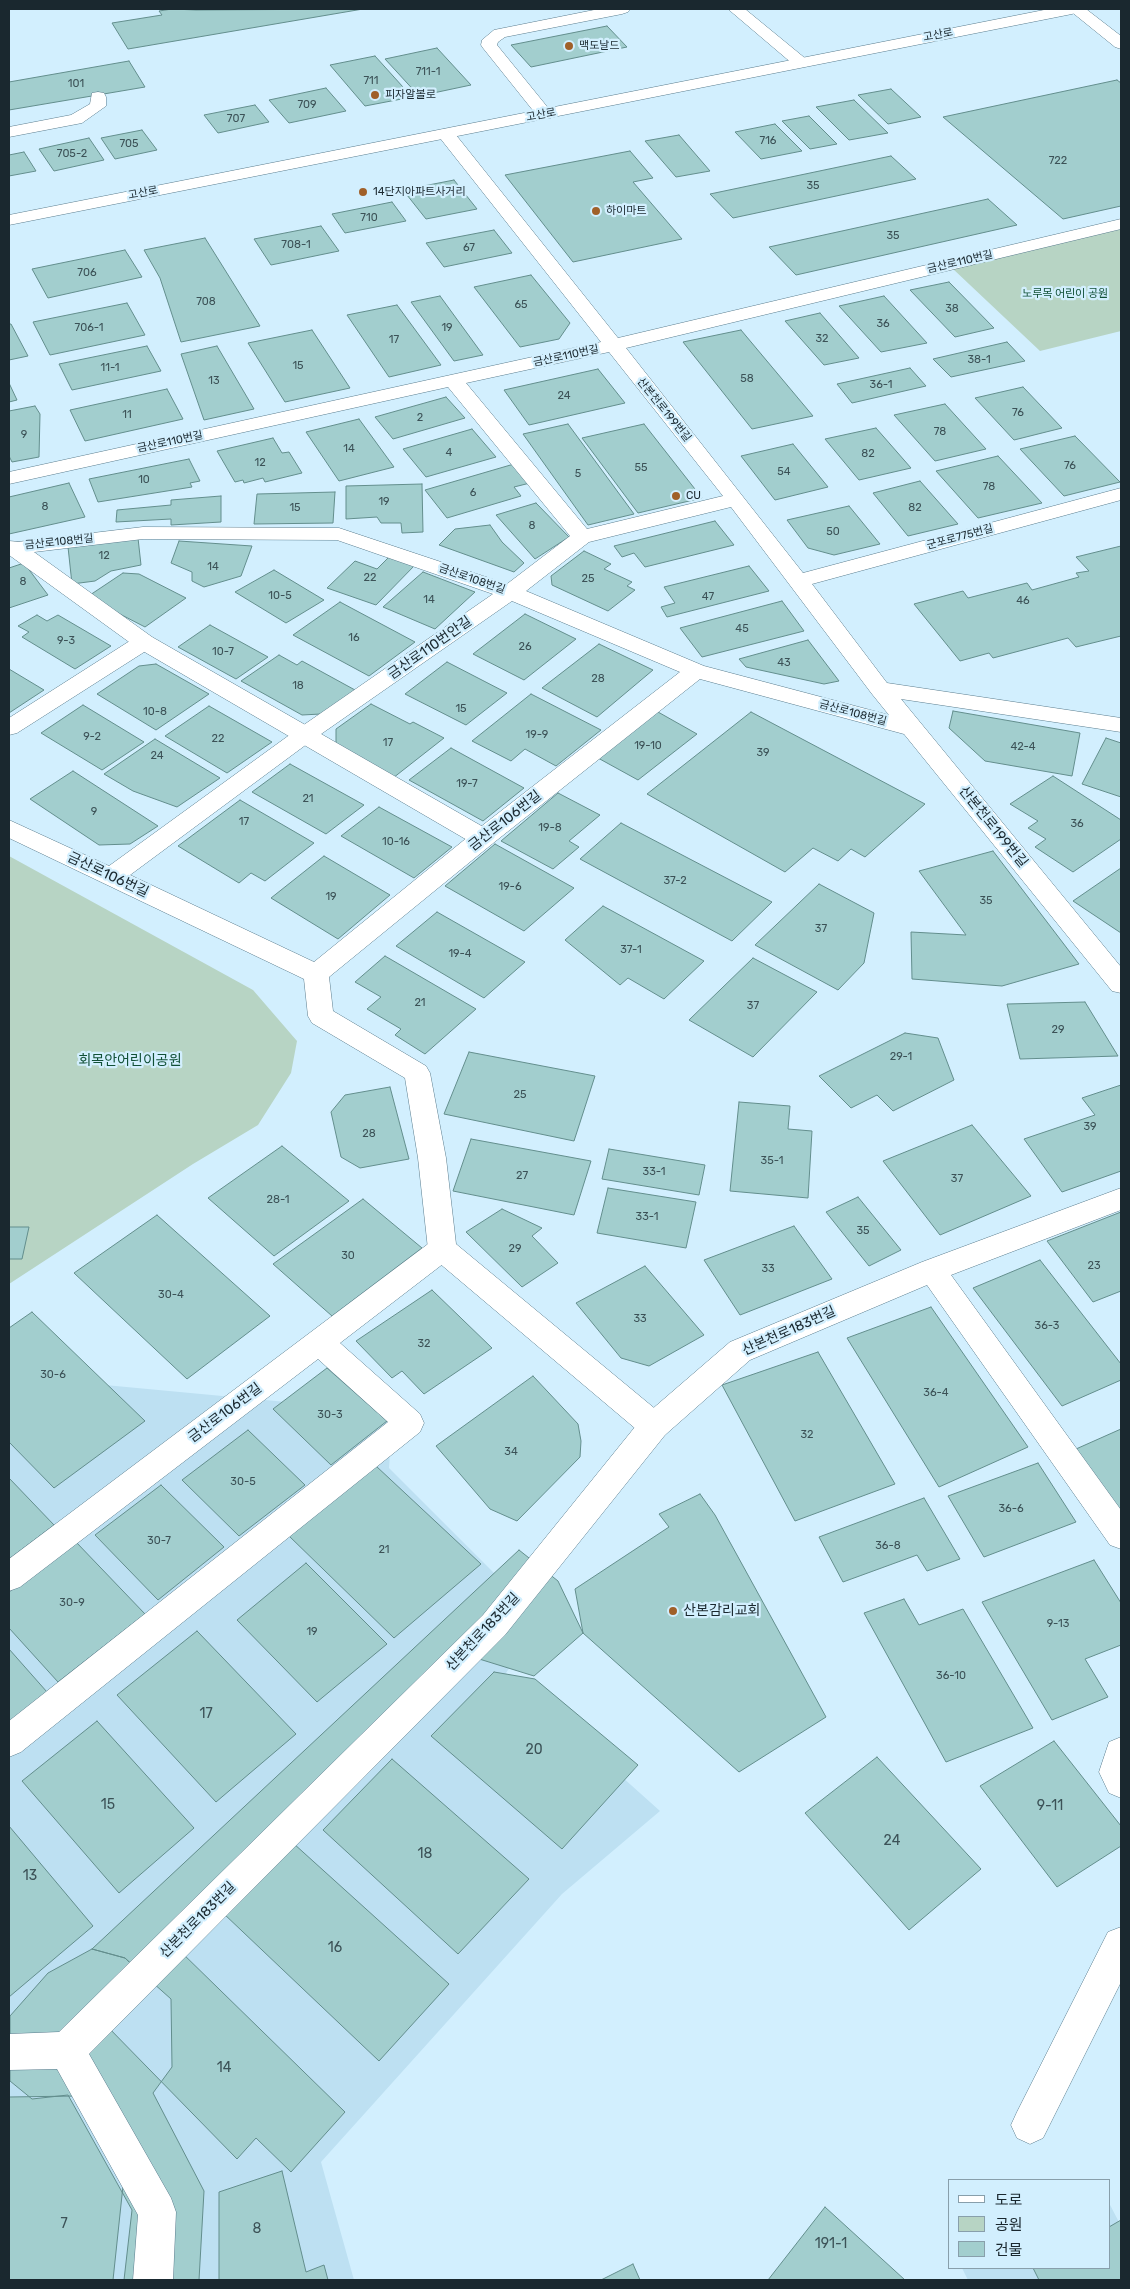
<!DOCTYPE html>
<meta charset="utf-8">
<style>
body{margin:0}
#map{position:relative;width:1130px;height:2289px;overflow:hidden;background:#d2effe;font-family:Rubik,"Noto Sans KR",sans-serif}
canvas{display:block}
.frame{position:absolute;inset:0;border:10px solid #1a282f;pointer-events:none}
.legend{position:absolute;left:948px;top:2179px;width:162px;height:90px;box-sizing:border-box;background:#d2effe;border:1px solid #889fab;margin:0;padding:6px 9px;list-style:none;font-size:15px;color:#1a282f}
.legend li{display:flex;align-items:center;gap:10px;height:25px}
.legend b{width:25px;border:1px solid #889fab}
</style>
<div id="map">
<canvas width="1130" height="2289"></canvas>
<div class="frame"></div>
<ul class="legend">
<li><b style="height:6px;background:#fff"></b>도로</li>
<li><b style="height:14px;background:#b7d4c4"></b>공원</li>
<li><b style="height:14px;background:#a2cece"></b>건물</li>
</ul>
</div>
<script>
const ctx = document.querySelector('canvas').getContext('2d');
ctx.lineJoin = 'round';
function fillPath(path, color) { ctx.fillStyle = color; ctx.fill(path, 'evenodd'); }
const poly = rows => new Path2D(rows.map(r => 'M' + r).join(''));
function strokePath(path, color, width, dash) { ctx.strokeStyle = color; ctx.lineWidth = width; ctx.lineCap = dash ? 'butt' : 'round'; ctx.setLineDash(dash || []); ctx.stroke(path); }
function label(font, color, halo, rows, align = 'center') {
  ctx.font = font + ' Rubik,"Noto Sans KR",sans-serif'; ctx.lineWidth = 4.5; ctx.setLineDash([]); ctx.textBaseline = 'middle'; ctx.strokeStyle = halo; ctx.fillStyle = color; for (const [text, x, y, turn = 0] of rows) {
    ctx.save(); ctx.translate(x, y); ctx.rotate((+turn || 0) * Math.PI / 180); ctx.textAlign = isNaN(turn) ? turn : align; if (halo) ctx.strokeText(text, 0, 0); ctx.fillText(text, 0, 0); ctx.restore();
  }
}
const built = poly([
 [9,1376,393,1412,389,1468,541,1620,506,1673,660,1811,562,1894,321,2162,354,2280,9,2280],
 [1109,2203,1121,2226,1121,2280,968,2280,962,2268,1109,2268]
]);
const green = poly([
 [1121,229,1121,331,1040,351,952,268],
 [9,856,253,990,297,1041,291,1073,258,1125,193,1164,9,1284]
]);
const building = poly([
 [172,9,196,10,363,9,128,49,112,23,162,15,159,11,172,9],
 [607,26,627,47,531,67,511,45,607,26],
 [437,48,471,85,419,96,385,59,437,48],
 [375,56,412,97,365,106,330,65,375,56],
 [129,61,145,87,9,110,9,82,129,61],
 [1117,80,1121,83,1121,206,1063,219,943,117,1117,80],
 [326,88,346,111,289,123,269,100,326,88],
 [891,89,921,117,888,124,858,95,891,89],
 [854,100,888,133,849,140,816,107,854,100],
 [255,105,269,122,218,133,204,115,255,105],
 [809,116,837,144,810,149,782,121,809,116],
 [775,124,802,151,761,159,735,132,775,124],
 [142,130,157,150,115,159,101,138,142,130],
 [679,135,710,171,676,177,645,141,679,135],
 [89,138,104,160,54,171,39,149,89,138],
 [630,151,653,178,633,182,682,239,573,262,505,175,630,151],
 [24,152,36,171,9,176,9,155,24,152],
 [891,156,916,179,733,218,710,194,891,156],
 [454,180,477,209,426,219,403,190,454,180],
 [988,199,1017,225,796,275,769,247,988,199],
 [392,202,406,221,345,233,332,214,392,202],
 [321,226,339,251,271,265,254,239,321,226],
 [494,230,512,253,444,267,426,243,494,230],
 [205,238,260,326,181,342,160,278,144,250,205,238],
 [125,250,142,277,48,298,32,269,125,250],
 [531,275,570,323,559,339,520,347,474,287,531,275],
 [949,282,994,328,955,337,910,290,949,282],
 [440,296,483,355,454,361,411,302,440,296],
 [884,296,927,343,881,352,839,306,884,296],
 [127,303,145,335,50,355,33,322,127,303],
 [397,305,441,365,389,377,347,315,397,305],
 [820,313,859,358,824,365,785,321,820,313],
 [9,324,11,324,28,356,9,360,9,324],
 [312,330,350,388,285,402,248,343,312,330],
 [741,330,813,416,752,429,683,342,741,330],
 [1007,342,1025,361,951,377,933,359,1007,342],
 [147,346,161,371,72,390,59,364,147,346],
 [217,346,254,409,204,420,181,354,217,346],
 [910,368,926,386,852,403,837,384,910,368],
 [598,369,625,403,529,425,504,390,598,369],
 [9,383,17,400,9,402,9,383],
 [1023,387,1062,428,1014,440,975,398,1023,387],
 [167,389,183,419,85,441,70,410,167,389],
 [446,397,465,418,393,439,375,417,446,397],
 [945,404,986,449,935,461,894,415,945,404],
 [35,406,40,414,39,457,12,462,9,456,9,411,35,406],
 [359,419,394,467,339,481,306,432,359,419],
 [568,424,634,514,588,525,523,434,568,424],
 [644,424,702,498,638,513,582,438,644,424],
 [876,428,911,468,859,480,825,439,876,428],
 [472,429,496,457,426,477,403,449,472,429],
 [1075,436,1120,482,1064,496,1020,449,1075,436],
 [273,438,282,453,289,452,302,473,265,482,263,478,244,483,243,480,235,482,217,451,273,438],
 [793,444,828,487,775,500,741,456,793,444],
 [998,456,1042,503,978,518,936,471,998,456],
 [189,459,200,481,190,483,192,487,98,502,89,479,189,459],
 [514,464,530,483,514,487,521,496,447,518,425,490,514,464],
 [920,481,958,524,908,536,873,493,920,481],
 [69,483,85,517,9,534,9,497,69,483],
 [422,484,423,532,402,533,401,523,381,523,377,517,346,519,346,486,422,484],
 [335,492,333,523,254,524,257,494,335,492],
 [221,496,221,522,171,525,171,519,116,522,117,510,171,505,171,500,221,496],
 [536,503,569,537,535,559,496,515,536,503],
 [849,506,880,544,834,555,808,548,787,520,849,506],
 [715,521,734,545,645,567,634,553,622,557,614,546,715,521],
 [490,525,502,542,524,563,514,572,439,545,455,529,490,525],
 [138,538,141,565,111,571,95,581,72,584,68,547,138,538],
 [179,541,252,546,241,576,204,587,192,581,192,572,171,563,179,541],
 [1121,546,1121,636,1076,647,1068,638,993,658,989,653,960,661,914,604,963,591,968,598,1027,583,1032,590,1079,577,1076,573,1089,571,1076,557,1121,546],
 [584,551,611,564,604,569,632,582,627,586,635,590,608,611,552,585,551,576,584,551],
 [391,555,416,564,376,605,327,588,355,561,377,569,391,555],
 [24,563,48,595,9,608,9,568,24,563],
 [749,566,769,591,667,617,661,607,675,603,664,587,749,566],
 [274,570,324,600,286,623,235,592,274,570],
 [423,572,475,592,435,629,383,607,423,572],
 [123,573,139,574,186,598,145,627,87,597,123,573],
 [782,601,804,631,702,657,680,628,782,601],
 [340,602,415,642,369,676,293,635,340,602],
 [525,614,576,639,524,680,473,654,525,614],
 [37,615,47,621,58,615,111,646,75,669,22,637,29,632,18,626,37,615],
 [210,625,268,657,236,679,178,647,210,625],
 [808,640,839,681,824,684,746,667,739,659,808,640],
 [599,644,653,670,597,717,542,688,599,644],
 [279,655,297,665,302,661,355,690,321,714,302,715,241,681,279,655],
 [447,662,507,693,466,725,405,694,447,662],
 [156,664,209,694,156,730,97,694,139,666,156,664],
 [9,669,44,690,9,713,9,669],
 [531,694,601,730,556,766,525,749,511,761,472,741,531,694],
 [371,704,410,724,413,722,444,738,393,778,336,747,336,729,371,704],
 [83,705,144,742,102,770,41,733,83,705],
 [209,706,272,742,227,773,165,736,209,706],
 [953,711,1080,733,1072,776,985,761,949,728,953,711],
 [658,712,697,734,638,780,598,758,658,712],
 [751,712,925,804,865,857,851,849,838,861,813,848,785,872,647,794,751,712],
 [1106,738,1121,743,1121,797,1082,784,1106,738],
 [155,739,220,778,177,807,133,791,104,774,155,739],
 [451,748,524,788,483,821,409,780,451,748],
 [290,764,364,805,326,834,252,792,290,764],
 [73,771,158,826,130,844,99,845,30,799,73,771],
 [1053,776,1121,820,1121,839,1073,872,1035,847,1046,839,1028,828,1038,821,1010,804,1053,776],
 [558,793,600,815,569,841,579,847,553,869,501,841,558,793],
 [240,800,314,843,265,881,251,873,239,883,178,846,240,800],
 [379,807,452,847,414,878,341,836,379,807],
 [621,823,772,902,732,941,580,859,621,823],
 [495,844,574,888,524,931,445,886,495,844],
 [993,851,1079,964,1002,986,912,979,911,932,966,935,919,871,993,851],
 [324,856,390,895,338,939,271,898,324,856],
 [1121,868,1121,933,1073,901,1121,868],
 [819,884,874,913,864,963,838,990,755,945,819,884],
 [603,906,704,961,664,999,628,978,620,985,565,940,603,906],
 [437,912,525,962,484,998,396,946,437,912],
 [385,956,476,1009,425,1054,395,1035,401,1029,367,1009,381,997,355,982,385,956],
 [753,958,817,992,753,1057,689,1020,753,958],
 [1085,1002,1118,1056,1020,1059,1007,1004,1085,1002],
 [905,1033,938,1038,954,1080,893,1111,877,1095,851,1108,819,1076,905,1033],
 [469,1052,595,1076,574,1141,444,1114,469,1052],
 [1121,1085,1121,1171,1062,1192,1024,1139,1095,1115,1082,1098,1121,1085],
 [390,1087,409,1159,360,1168,341,1157,331,1112,345,1095,390,1087],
 [739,1102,790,1106,788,1129,812,1131,808,1198,730,1191,739,1102],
 [972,1125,1031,1196,940,1235,883,1161,972,1125],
 [471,1139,591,1161,574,1215,453,1191,471,1139],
 [282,1146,349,1201,274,1256,208,1198,282,1146],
 [609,1149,705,1165,699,1195,602,1179,609,1149],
 [608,1188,696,1202,686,1248,597,1233,608,1188],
 [858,1197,901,1250,869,1266,826,1212,858,1197],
 [363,1199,422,1248,332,1316,273,1264,363,1199],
 [502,1209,542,1228,532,1236,558,1263,522,1287,466,1232,502,1209],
 [1121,1212,1121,1291,1093,1302,1047,1241,1121,1212],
 [157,1215,270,1316,187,1379,74,1273,157,1215],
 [794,1226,832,1279,740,1315,704,1260,794,1226],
 [9,1227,29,1227,22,1259,9,1259,9,1227],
 [1040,1260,1121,1364,1121,1380,1062,1406,973,1288,1040,1260],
 [645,1266,704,1335,649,1366,621,1358,576,1303,645,1266],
 [432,1290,492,1348,424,1394,402,1371,392,1378,356,1341,432,1290],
 [931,1307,1028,1447,939,1487,847,1338,931,1307],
 [32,1312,145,1421,54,1488,9,1442,9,1328,32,1312],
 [818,1352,895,1484,795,1521,722,1385,818,1352],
 [327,1368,387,1421,331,1465,273,1409,327,1368],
 [533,1376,578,1424,581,1441,580,1457,517,1521,490,1509,436,1446,533,1376],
 [1121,1429,1121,1511,1076,1449,1121,1429],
 [248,1430,305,1485,239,1536,182,1480,248,1430],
 [1038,1463,1076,1522,984,1557,948,1496,1038,1463],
 [376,1466,481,1564,394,1638,288,1535,376,1466],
 [9,1478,54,1525,9,1559,9,1478],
 [161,1485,224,1547,158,1600,95,1535,161,1485],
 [700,1494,715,1515,826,1717,739,1772,583,1633,575,1589,669,1527,659,1514,700,1494],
 [924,1498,960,1559,927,1571,917,1555,843,1582,819,1537,924,1498],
 [76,1542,145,1614,58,1682,9,1628,9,1592,76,1542],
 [519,1550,558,1581,583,1633,534,1676,476,1658,143,1976,125,1958,92,1949,519,1550],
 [1094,1560,1121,1603,1121,1645,1085,1659,1108,1697,1052,1720,982,1602,1094,1560],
 [306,1563,387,1644,317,1702,237,1620,306,1563],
 [904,1599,919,1625,963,1609,1033,1728,946,1762,864,1613,904,1599],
 [197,1631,296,1734,216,1802,117,1695,197,1631],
 [9,1649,47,1692,9,1722,9,1649],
 [494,1672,535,1679,638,1765,562,1849,431,1736,494,1672],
 [97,1721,194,1828,119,1893,22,1781,97,1721],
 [1054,1741,1121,1826,1121,1846,1057,1887,980,1786,1054,1741],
 [877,1757,981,1869,909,1930,805,1813,877,1757],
 [392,1759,529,1879,458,1954,323,1830,392,1759],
 [9,1826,93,1926,9,1997,9,1826],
 [293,1843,449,1984,379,2061,223,1913,293,1843],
 [92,1949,125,1958,171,1999,172,2067,153,2093,204,2191,199,2280,124,2280,132,2210,68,2095,32,2099,10,2081,10,2016,48,1973,92,1949],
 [178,1949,345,2112,291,2172,256,2138,237,2159,104,2023,178,1949],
 [78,2096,125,2167,113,2280,9,2280,9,2097,78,2096],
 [282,2171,306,2272,324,2265,328,2280,219,2280,219,2192,282,2171],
 [825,2207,905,2280,768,2280,825,2207],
 [1121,2220,1121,2280,1039,2280,1033,2268,1109,2268,1109,2227,1121,2220],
 [633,2264,640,2280,601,2280,633,2264]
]);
const service = poly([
 [599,9,630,9,628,12,622,14,505,37,498,42,497,45,553,114,551,118,539,118,483,48,481,45,482,40,494,30,599,9],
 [728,9,745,9,806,59,808,62,806,65,794,65,728,9],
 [98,92,104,93,106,97,106,106,82,123,9,137,9,127,71,115,90,104,92,93,98,92],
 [9,541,20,542,152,637,492,832,495,838,492,844,483,846,474,844,136,647,9,555,9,541],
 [1121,1188,1121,1210,951,1275,1121,1510,1121,1549,1110,1545,927,1285,750,1360,665,1435,505,1635,89,2054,171,2198,176,2212,173,2280,133,2280,138,2215,57,2069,9,2070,9,2034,59,2032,483,1615,643,1417,730,1342,922,1262,1121,1188],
 [442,1238,452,1241,456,1249,452,1257,340,1343,420,1414,424,1423,420,1432,21,1752,9,1757,9,1721,388,1422,318,1359,20,1587,9,1591,9,1559,432,1241,442,1238],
 [1121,1737,1121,1798,1109,1793,1099,1772,1109,1742,1121,1737],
 [1121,1927,1121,1982,1043,2138,1030,2144,1017,2138,1011,2125,1017,2112,1108,1932,1121,1927]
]);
const minor = poly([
 [1068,9,1086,9,1121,36,1121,49,1115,47,1068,9],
 [446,129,452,130,618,338,1121,219,1121,229,626,348,803,573,1121,488,1121,500,812,584,887,683,1121,718,1121,732,901,699,1121,967,1121,993,1112,991,904,734,700,679,492,844,329,977,333,1011,426,1066,430,1073,446,1158,456,1244,665,1417,669,1426,665,1435,654,1439,643,1435,432,1257,428,1249,418,1158,405,1078,312,1023,308,1016,304,979,9,838,9,820,109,866,295,731,493,594,337,540,143,539,9,555,9,543,143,527,339,528,507,584,570,536,448,387,9,484,9,472,601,342,440,138,437,134,440,130,446,129],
 [609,352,723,496,587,529,466,383,609,352],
 [731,507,872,694,889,715,704,666,526,591,589,542,731,507],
 [512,601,680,672,474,832,314,962,130,875,311,741,512,601],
 [144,635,152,637,155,642,152,647,17,733,9,735,9,718,136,637,144,635]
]);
const tertiary = poly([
 [1049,9,1080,9,1078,12,1072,14,9,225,9,215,1049,9]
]);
const markers = [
 [569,46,5,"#a06029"],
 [375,95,5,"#a06029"],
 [363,192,5,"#a06029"],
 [596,211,5,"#a06029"],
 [676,496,5,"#a06029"],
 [673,1611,5,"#a06029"]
];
const farStreetnames = [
 ["고산로",938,35,-11],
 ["고산로",541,115,-11],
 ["고산로",143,193,-11],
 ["금산로110번길",960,262,-13],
 ["금산로110번길",566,356,-12],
 ["산본천로199번길",664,410,51],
 ["금산로110번길",170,442,-12],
 ["군포로775번길",960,537,-15],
 ["금산로108번길",59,542,-6],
 ["금산로108번길",472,579,19],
 ["금산로108번길",853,713,15]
];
const farPoinames = [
 ["맥도날드",579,46],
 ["피자알볼로",385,95],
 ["14단지아파트사거리",373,192],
 ["하이마트",606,211],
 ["CU",686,496]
];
const numberNames = [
 ["711-1",428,72],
 ["711",371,81],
 ["101",76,84],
 ["709",307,105],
 ["707",236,119],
 ["716",768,141],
 ["705",129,144],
 ["705-2",72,154],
 ["722",1058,161],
 ["35",813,186],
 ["710",369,218],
 ["35",893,236],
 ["708-1",296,245],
 ["67",469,248],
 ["706",87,273],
 ["708",206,302],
 ["65",521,305],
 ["38",952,309],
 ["36",883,324],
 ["706-1",89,328],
 ["19",447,328],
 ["32",822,339],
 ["17",394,340],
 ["38-1",979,360],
 ["15",298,366],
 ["11-1",110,368],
 ["58",747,379],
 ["13",214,381],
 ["36-1",881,385],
 ["24",564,396],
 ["76",1018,413],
 ["11",127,415],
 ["2",420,418],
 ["78",940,432],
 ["9",24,435],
 ["14",349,449],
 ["4",449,453],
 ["82",868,454],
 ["12",260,463],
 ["76",1070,466],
 ["55",641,468],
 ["54",784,472],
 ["5",578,474],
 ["10",144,480],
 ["78",989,487],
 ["6",473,493],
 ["19",384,502],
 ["8",45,507],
 ["15",295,508],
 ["82",915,508],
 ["8",532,526],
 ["50",833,532],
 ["12",104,556],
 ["14",213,567],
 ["22",370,578],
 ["25",588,579],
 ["8",23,582],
 ["10-5",280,596],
 ["47",708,597],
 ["14",429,600],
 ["46",1023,601],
 ["45",742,629],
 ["16",354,638],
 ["9-3",66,641],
 ["26",525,647],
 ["10-7",223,652],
 ["43",784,663],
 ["28",598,679],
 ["18",298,686],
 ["15",461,709],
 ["10-8",155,712],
 ["19-9",537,735],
 ["9-2",92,737],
 ["22",218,739],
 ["17",388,743],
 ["19-10",648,746],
 ["42-4",1023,747],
 ["39",763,753],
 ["24",157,756],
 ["19-7",467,784],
 ["21",308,799],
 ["9",94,812],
 ["17",244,822],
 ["36",1077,824],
 ["19-8",550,828],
 ["10-16",396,842],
 ["37-2",675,881],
 ["19-6",510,887],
 ["19",331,897],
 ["35",986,901],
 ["37",821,929],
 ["37-1",631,950],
 ["19-4",460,954],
 ["21",420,1003],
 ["37",753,1006],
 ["29",1058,1030],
 ["29-1",901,1057],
 ["25",520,1095],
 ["39",1090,1127],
 ["28",369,1134],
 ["35-1",772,1161],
 ["33-1",654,1172],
 ["27",522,1176],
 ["37",957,1179],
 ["28-1",278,1200],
 ["33-1",647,1217],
 ["35",863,1231],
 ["29",515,1249],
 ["30",348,1256],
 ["23",1094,1266],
 ["33",768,1269],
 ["30-4",171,1295],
 ["33",640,1319],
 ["36-3",1047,1326],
 ["32",424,1344],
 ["30-6",53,1375],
 ["36-4",936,1393],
 ["30-3",330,1415],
 ["32",807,1435],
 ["34",511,1452],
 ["30-5",243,1482],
 ["36-6",1011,1509],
 ["30-7",159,1541],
 ["36-8",888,1546],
 ["21",384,1550],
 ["30-9",72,1603],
 ["9-13",1058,1624],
 ["19",312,1632],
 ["36-10",951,1676]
];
const farParknames = [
 ["노루목 어린이 공원",1065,294]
];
const streetNames = [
 ["금산로110번안길",430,648,-35],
 ["금산로106번길",505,821,-38],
 ["산본천로199번길",993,827,51],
 ["금산로106번길",108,875,25],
 ["산본천로183번길",789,1331,-24],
 ["금산로106번길",225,1413,-37],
 ["산본천로183번길",483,1632,-47],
 ["산본천로183번길",198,1920,-45]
];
const parkNames = [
 ["회목안어린이공원",130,1061]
];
const poiNames = [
 ["산본감리교회",683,1611]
];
const nearNumbernames = [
 ["17",206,1714],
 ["20",534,1750],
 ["15",108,1805],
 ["9-11",1050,1806],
 ["24",892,1841],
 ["18",425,1854],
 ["13",30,1876],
 ["16",335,1948],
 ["14",224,2068],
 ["7",64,2224],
 ["8",257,2229],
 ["191-1",831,2244]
];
fillPath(built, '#bde0f2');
fillPath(green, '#b7d4c4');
fillPath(building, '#a2cece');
strokePath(building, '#638e8d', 1);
strokePath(service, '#5b7d8e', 1);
strokePath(minor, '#5b7d8e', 1);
strokePath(tertiary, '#5b7d8e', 1);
fillPath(service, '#fff');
fillPath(minor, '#fff');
fillPath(tertiary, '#fff');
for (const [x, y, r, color] of markers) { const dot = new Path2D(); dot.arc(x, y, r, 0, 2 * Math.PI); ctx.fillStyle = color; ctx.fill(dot); strokePath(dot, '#d2effe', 2); }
label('11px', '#1a282f', '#d2effe', farStreetnames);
label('11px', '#1a282f', '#d2effe', farPoinames, 'left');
label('11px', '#3c5257', null, numberNames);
label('11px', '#115036', '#d2effe', farParknames);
label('14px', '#1a282f', '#d2effe', streetNames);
label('14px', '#115036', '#d2effe', parkNames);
label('14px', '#1a282f', '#d2effe', poiNames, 'left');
label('14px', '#3c5257', null, nearNumbernames);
</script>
